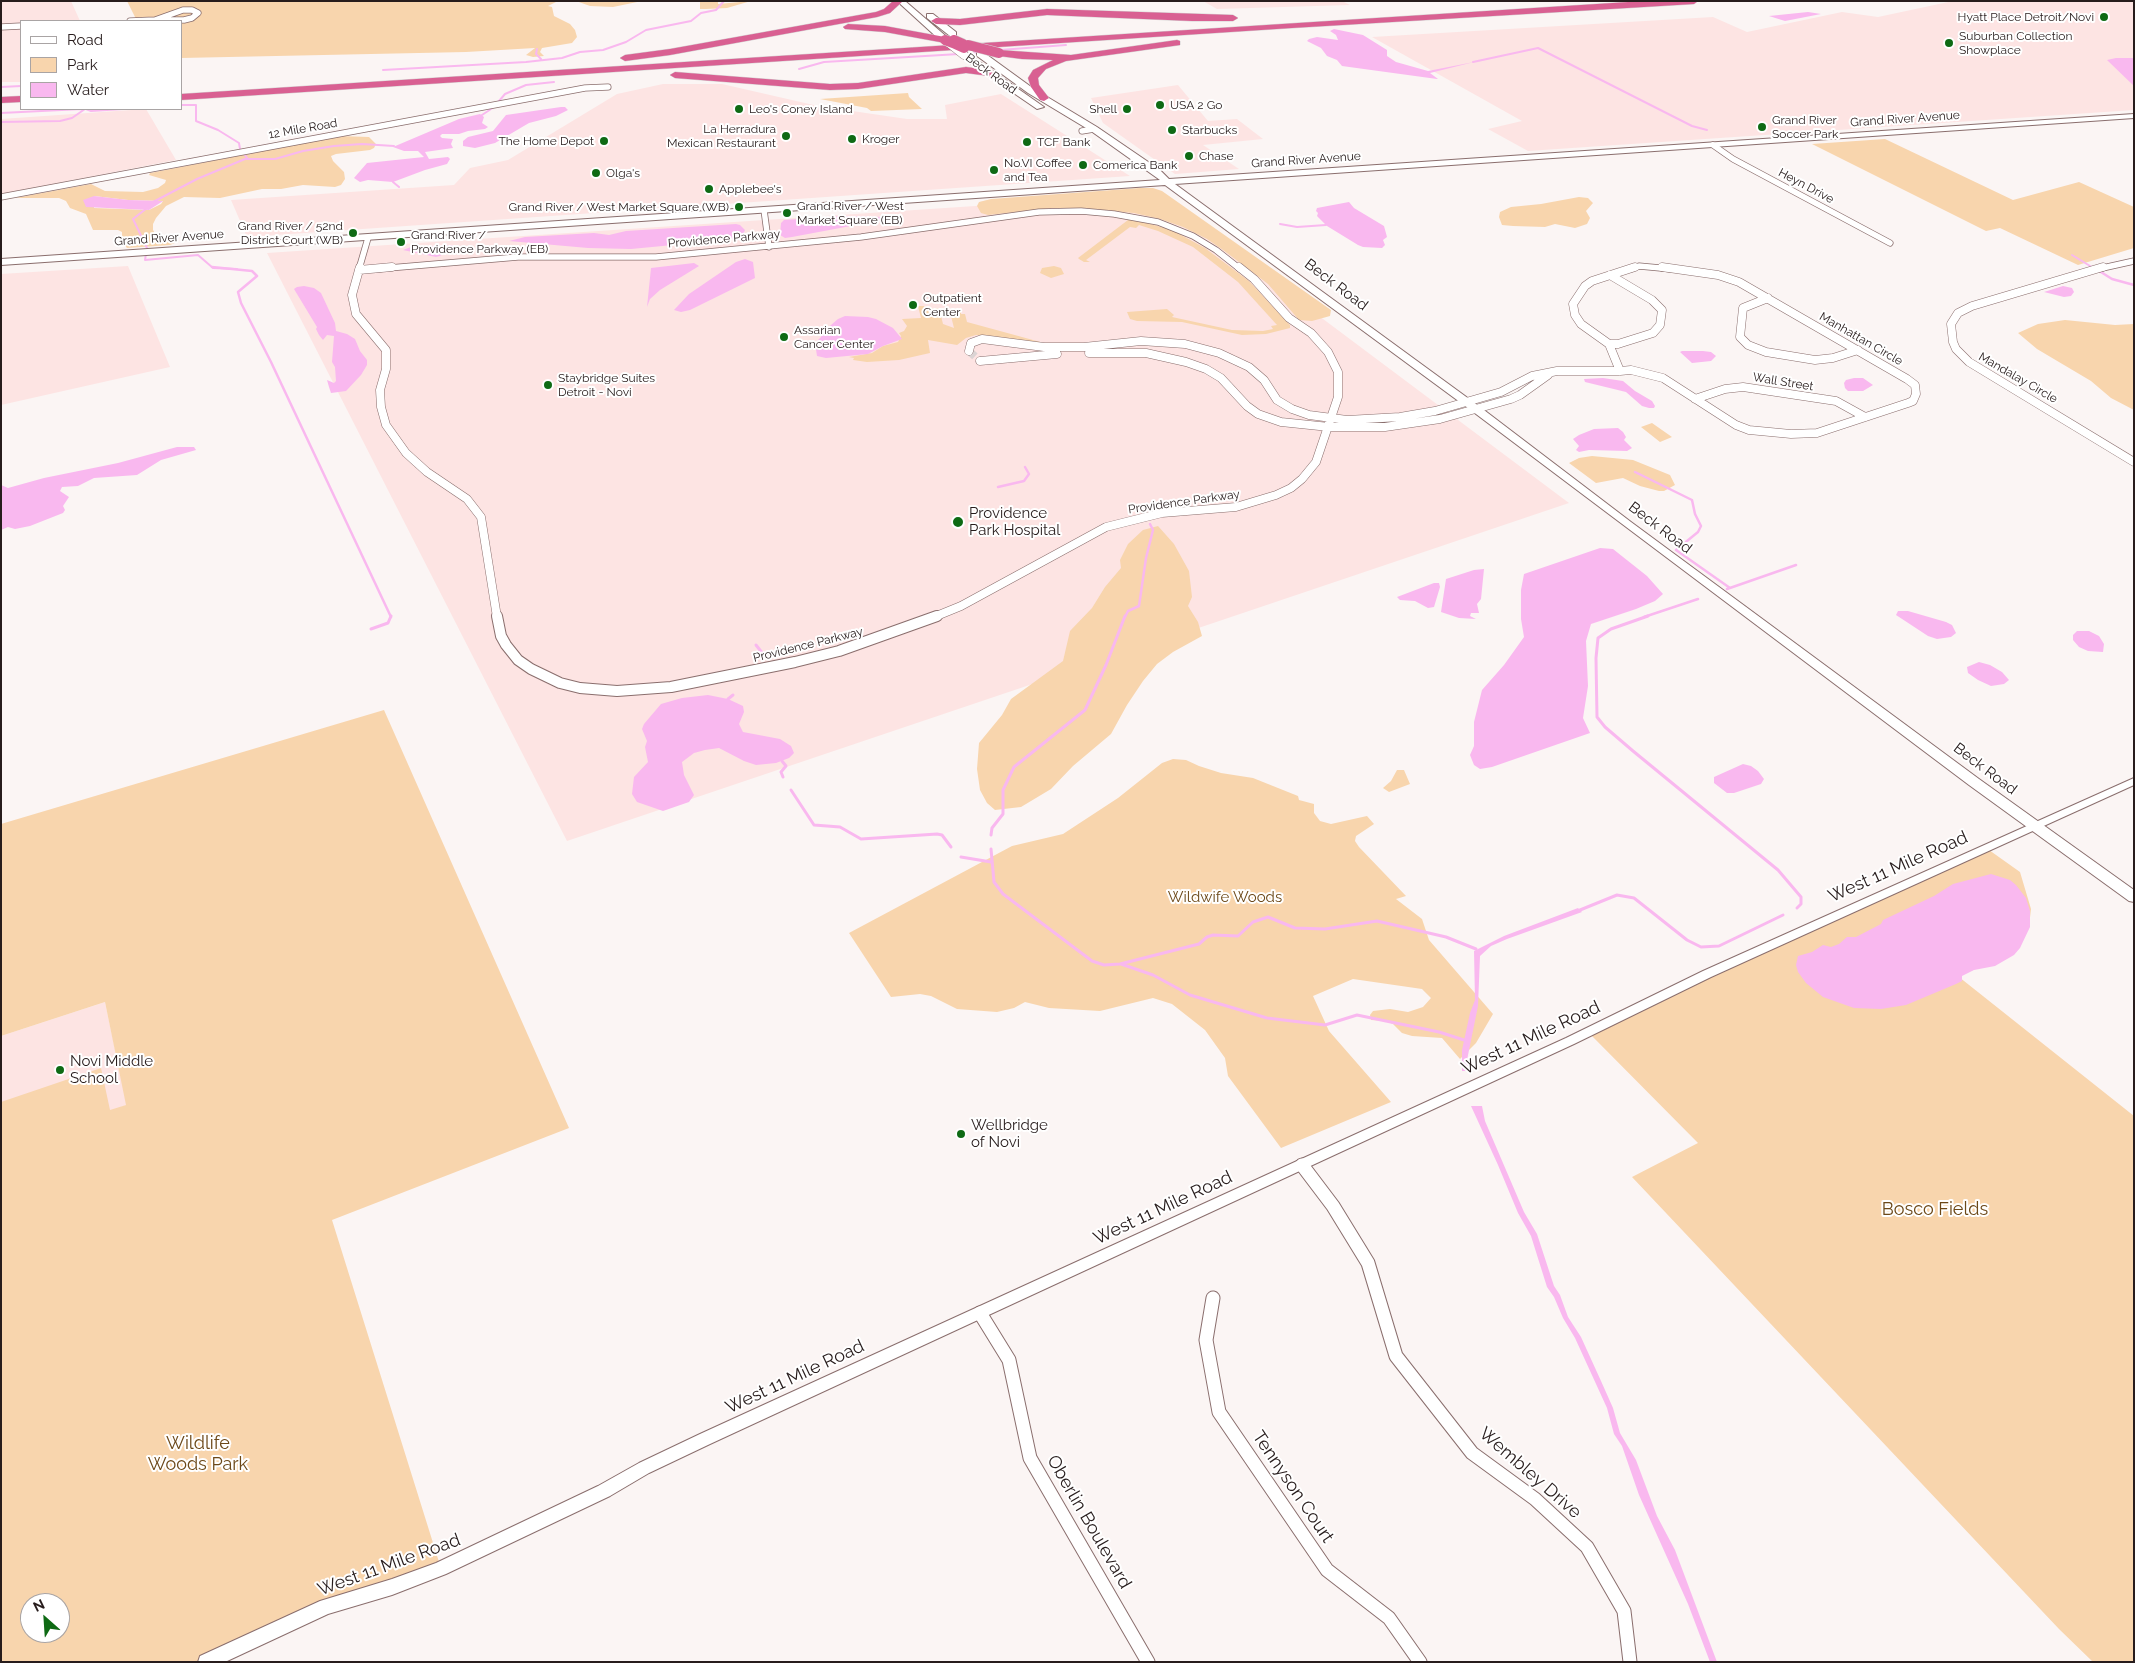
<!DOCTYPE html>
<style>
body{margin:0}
#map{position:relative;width:2135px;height:1663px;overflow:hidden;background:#fbf5f4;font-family:Raleway,sans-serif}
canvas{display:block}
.frame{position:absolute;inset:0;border:2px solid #271c1c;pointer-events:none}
.legend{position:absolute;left:20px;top:20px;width:162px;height:90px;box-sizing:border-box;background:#fff;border:1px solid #a9a4a4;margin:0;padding:6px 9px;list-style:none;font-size:15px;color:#271c1c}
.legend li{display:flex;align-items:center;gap:10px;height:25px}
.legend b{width:25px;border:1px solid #a9a4a4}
.north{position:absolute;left:20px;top:1593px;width:50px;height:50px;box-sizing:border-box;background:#fff;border:1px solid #a9a4a4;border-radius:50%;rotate:334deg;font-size:14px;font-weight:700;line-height:20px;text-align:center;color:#271c1c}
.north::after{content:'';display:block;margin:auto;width:18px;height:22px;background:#0e6a14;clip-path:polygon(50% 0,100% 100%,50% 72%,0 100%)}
</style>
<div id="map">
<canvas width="2135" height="1663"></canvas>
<div class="frame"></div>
<ul class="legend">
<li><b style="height:6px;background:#fff"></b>Road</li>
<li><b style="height:14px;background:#f8d5ad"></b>Park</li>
<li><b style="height:14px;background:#f9b8ef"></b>Water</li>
</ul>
<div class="north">N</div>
</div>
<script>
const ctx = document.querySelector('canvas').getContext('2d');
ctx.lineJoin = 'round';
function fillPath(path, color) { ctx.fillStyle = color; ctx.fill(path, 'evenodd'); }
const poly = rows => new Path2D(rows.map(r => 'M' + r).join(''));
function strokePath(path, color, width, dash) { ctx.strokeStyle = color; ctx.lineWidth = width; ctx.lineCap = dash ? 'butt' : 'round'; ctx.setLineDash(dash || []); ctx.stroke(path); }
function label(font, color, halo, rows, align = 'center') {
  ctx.font = font + ' Raleway,sans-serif'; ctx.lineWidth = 4; ctx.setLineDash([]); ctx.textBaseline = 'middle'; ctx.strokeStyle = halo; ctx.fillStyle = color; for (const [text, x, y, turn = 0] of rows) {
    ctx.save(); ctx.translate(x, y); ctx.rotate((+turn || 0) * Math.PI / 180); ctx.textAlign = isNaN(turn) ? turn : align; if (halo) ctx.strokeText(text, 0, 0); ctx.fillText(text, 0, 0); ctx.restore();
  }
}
const built = poly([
 [1,1,71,1,80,21,21,21,21,82,1,82],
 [1203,1,1342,1,1350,5,1217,9],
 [1953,1,2134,1,2134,110,1528,151,1488,129,1522,121,1372,37,1713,17,1747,32,1842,12,1878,17],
 [663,84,722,84,818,106,907,119,947,119,945,105,1001,94,1130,176,247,237,231,200,454,185,470,168,508,160,617,94],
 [1178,85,1208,121,1237,119,1263,139,1203,145,1239,169,1175,174,1103,123,1091,98],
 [146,109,176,160,1,194,1,119],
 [1156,194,1569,503,567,841,267,253],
 [128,266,170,367,1,405,1,274],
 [105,1002,127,1105,1,1148,1,1036]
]);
const green = poly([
 [127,1,558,1,548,6,552,7,554,16,570,24,575,30,577,37,572,43,542,48,540,52,544,56,533,57,526,55,535,48,466,52,181,58,181,21,137,21],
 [576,1,642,1,613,7,590,6],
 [700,1,718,2,718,4,751,1,727,8,706,9,700,9],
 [908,93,909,97,922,109,871,111,867,108,820,99],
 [339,136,369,137,376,144,374,148,370,150,336,154,331,156,333,161,344,172,345,179,341,185,335,187,303,185,281,189,262,189,220,198,184,197,166,206,156,218,153,224,153,230,156,235,178,239,177,242,170,245,127,248,122,242,122,232,118,230,93,230,86,214,70,208,66,201,59,198,15,198,91,184,105,191,143,192,158,188,165,183,166,180,149,175,150,173],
 [94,196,128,200,163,201,161,204,149,210,94,208],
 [1885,139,2013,200,2079,182,2134,207,2134,248,2078,265,2000,228,1986,231,1812,144],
 [1140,188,1153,188,1162,191,1331,310,1330,316,1312,321,1299,320,1268,284,1223,250,1207,239,1183,227,1160,219,1134,213,1082,208,1053,208,988,215,981,213,977,206,979,202,991,199],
 [1579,197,1588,198,1593,203,1586,211,1590,218,1587,224,1575,228,1555,224,1545,227,1513,226,1502,225,1499,217,1500,212,1511,207,1541,204],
 [1128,220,1136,220,1172,230,1205,248,1249,281,1290,325,1290,328,1266,334,1242,335,1182,322,1137,321,1130,319,1127,312,1167,309,1174,315,1172,317,1232,330,1263,331,1273,329,1271,326,1277,325,1238,282,1193,247,1158,231,1139,225,1136,228,1130,227,1086,260,1090,262,1084,262,1079,259,1078,258],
 [1054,266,1061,268,1064,274,1051,278,1040,273,1042,268],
 [918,306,924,306,926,309,939,308,943,324,954,328,950,312,961,311,961,314,965,314,967,322,1044,343,976,335,966,338,957,345,928,340,930,353,899,360,867,362,853,360,854,358,849,357,872,353,883,346,898,342,901,336,899,333,904,331,907,326,902,319,921,318],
 [2065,320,2115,325,2134,324,2134,410,2111,398,2091,381,2037,349,2018,333,2038,324],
 [1652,423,1672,437,1660,442,1641,427],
 [1592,456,1633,460,1670,475,1675,485,1664,491,1659,491,1640,486,1623,478,1596,483,1569,463,1579,458],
 [1158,526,1174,544,1189,571,1192,597,1188,606,1198,622,1202,636,1173,652,1157,664,1143,681,1127,705,1111,734,1073,766,1051,789,1021,807,995,810,987,803,980,790,977,769,979,743,1002,715,1011,699,1063,661,1070,631,1092,608,1105,587,1121,568,1120,560,1128,544,1143,530],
 [384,710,569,1128,332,1220,439,1562,223,1662,1,1662,1,1102,101,1068,110,1110,126,1105,105,1002,1,1036,1,824],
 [30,1603,60,1603,60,1633,30,1633],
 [1173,759,1186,760,1199,766,1221,773,1253,778,1298,796,1299,800,1314,804,1314,813,1320,821,1331,824,1367,816,1374,824,1356,836,1355,841,1359,847,1406,896,1396,899,1422,919,1429,940,1493,1014,1476,1043,1460,1059,1442,1038,1412,1036,1402,1033,1393,1024,1386,1021,1371,1020,1370,1015,1373,1011,1390,1009,1408,1012,1423,1007,1431,998,1422,989,1353,979,1313,996,1329,1031,1391,1102,1281,1148,1228,1076,1225,1058,1205,1030,1172,1004,1153,998,1100,1011,1049,1008,1025,1002,1014,1008,997,1012,957,1009,931,996,920,994,891,997,849,933,1012,846,1063,834,1118,798,1162,763],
 [1397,770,1404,770,1410,784,1389,792,1383,788,1391,781],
 [1989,850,2020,872,2031,909,2029,926,1959,977,2134,1116,2134,1662,2093,1662,2059,1629,1632,1177,1698,1143,1589,1033]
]);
const water = poly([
 [1808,12,1821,14,1785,21,1769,16],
 [1334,29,1363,35,1387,50,1387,56,1396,62,1428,71,1474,62,1430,73,1438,79,1437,79,1342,66,1337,60,1327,56,1321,48,1307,41,1309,39,1317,37,1338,40,1336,35,1330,31],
 [2116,58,2134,58,2134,86,2107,60],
 [561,107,565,107,568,110,556,116,529,123,495,143,475,148,463,146,463,141,468,137,493,131,506,115],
 [480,114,484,117,482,123,488,127,485,129,468,131,459,134,442,134,440,136,442,138,453,139,451,144,453,148,425,152,429,159,448,157,450,159,447,164,425,170,393,182,368,180,360,182,354,178,367,163,424,157,418,151,404,151,393,147,459,119],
 [94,196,128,200,163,201,149,210,86,207,83,200],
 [1349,202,1354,208,1384,226,1387,237,1383,240,1385,245,1382,248,1363,247,1358,245,1327,226,1317,216,1318,213,1316,211,1317,208],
 [845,216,884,217,888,219,792,237,785,238,780,235,781,223,784,220,798,219,808,222,820,217],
 [736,224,740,225,745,230,742,237,736,239,631,249,588,248,509,241,525,237,594,233,609,235,626,231],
 [453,245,440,256,436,257,403,250,411,247],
 [745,259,753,262,755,278,690,310,681,312,674,310,689,294,736,262],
 [694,263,699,266,660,290,650,299,647,307,651,268],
 [304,286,314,288,321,293,335,323,336,331,347,334,355,339,360,351,367,360,367,365,361,375,346,391,331,393,329,387,327,380,334,383,336,381,335,367,332,362,334,336,327,335,323,340,319,335,316,329,317,327,294,289,297,287],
 [2063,286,2072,288,2074,292,2071,296,2064,297,2044,292],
 [845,316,868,317,876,319,893,328,902,339,883,346,868,354,826,358,817,356,815,343,821,337,824,331,838,319],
 [1682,351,1703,351,1711,352,1716,356,1711,361,1692,363,1680,352],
 [1603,378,1623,381,1635,391,1652,401,1655,406,1654,408,1649,408,1642,406,1626,392,1585,382,1584,379],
 [1854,378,1863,378,1873,385,1863,391,1848,391,1845,388,1844,383,1846,380],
 [1618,428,1623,432,1626,437,1624,440,1632,448,1627,451,1589,450,1579,452,1576,450,1579,446,1573,439,1579,435,1594,429],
 [177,447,194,447,196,450,161,460,137,475,94,478,78,486,62,487,60,491,69,497,63,506,65,510,63,513,30,526,15,529,8,527,1,530,1,485,8,488,44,478,118,463],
 [1600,548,1613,549,1647,576,1663,594,1655,601,1636,609,1591,624,1586,641,1588,686,1583,718,1590,733,1492,767,1480,769,1474,765,1470,755,1474,746,1474,722,1482,690,1504,665,1524,637,1521,619,1521,590,1524,574],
 [1484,569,1481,599,1477,604,1479,613,1471,613,1470,616,1476,619,1459,618,1441,612,1446,579,1474,570],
 [1434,583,1439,583,1440,587,1434,607,1428,608,1415,601,1400,600,1397,597],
 [1898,611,1908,611,1946,622,1952,625,1956,633,1951,637,1937,639,1928,636,1896,615],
 [2077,631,2089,631,2099,636,2104,644,2103,652,2088,651,2079,647,2073,640,2073,635],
 [1979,662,1990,665,2002,672,2009,680,2004,684,1991,686,1978,680,1968,673,1967,667],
 [708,695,728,699,743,706,744,712,739,724,743,732,780,739,791,746,794,753,789,758,776,763,756,765,744,761,719,748,705,750,694,753,682,762,684,775,694,795,689,802,663,811,637,802,632,794,634,777,648,762,645,747,647,741,642,729,644,724,661,704,682,698],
 [1743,764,1751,766,1758,771,1764,779,1761,784,1734,793,1727,793,1714,783,1714,777],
 [1991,874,2010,880,2016,885,2026,898,2030,911,2030,927,2020,948,2014,955,1995,966,1974,970,1962,976,1962,981,1956,984,1906,1005,1881,1009,1854,1008,1823,997,1806,983,1798,972,1796,965,1798,956,1812,952,1823,945,1831,947,1839,944,1847,937,1856,937,1881,924,1883,920,1934,896,1953,884],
 [1578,908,1582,912,1507,939,1491,946,1480,956,1478,1006,1467,1060,1471,1071,1462,1071,1462,1050,1470,1013,1475,1000,1474,951,1504,936],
 [1471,1106,1482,1106,1485,1121,1524,1212,1537,1234,1554,1286,1560,1295,1568,1317,1581,1337,1601,1381,1613,1408,1620,1433,1636,1460,1657,1516,1675,1550,1717,1662,1710,1662,1688,1604,1639,1495,1622,1446,1614,1434,1607,1408,1575,1338,1563,1318,1554,1297,1547,1287,1531,1236,1518,1213,1498,1165]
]);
const streamFar2 = poly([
 [537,49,536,54,541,59],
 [1000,50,1066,45],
 [966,54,979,52],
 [1473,62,1538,48,1692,126,1707,130],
 [799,69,824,62,959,54],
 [383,70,526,62,562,58,580,52,603,50,626,42,646,30,691,21,701,13,716,10,724,1],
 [1,87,21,86],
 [181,105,196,105,196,121,218,130,239,143,240,149,248,159],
 [86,109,91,111,123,109],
 [1,113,82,109],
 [479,117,494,107,505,94,526,85,554,82],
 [1,122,60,121,72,118,85,109],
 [393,182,399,187],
 [153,202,197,179,245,159,275,159,303,151,334,146,362,144,394,146],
 [147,208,133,219,147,248,145,260,198,255,213,268,237,269],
 [1280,224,1297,227,1326,225],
 [2072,255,2095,269]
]);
const streamFar1 = poly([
 [212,267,252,271,257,276,238,292,241,303,271,362,391,617],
 [2093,267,2112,279,2134,285],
 [1635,472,1692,500,1695,514,1701,526,1698,532,1676,550,1730,588],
 [998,487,1024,481,1029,474,1025,467],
 [1727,589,1796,565],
 [1125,617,1128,611,1139,606,1146,558,1153,530,1150,524],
 [1644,617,1698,599]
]);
const stream = poly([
 [1648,616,1611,629,1598,638,1596,658,1597,717,1605,727,1633,751,1778,870,1801,897,1801,904,1797,908],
 [371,629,388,623,391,616],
 [756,645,763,654],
 [728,699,733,695],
 [782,761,786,766,781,772,783,777],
 [791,790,814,825,840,827,861,839,937,834,942,835,951,847],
 [991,835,992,828,1003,814,1003,790,1014,767,1085,710,1106,665,1125,616],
 [991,849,994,882,1003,894,1092,961,1104,965,1120,964,1199,944,1207,937,1213,935,1238,936,1253,922,1268,917,1295,928,1325,929,1377,921,1446,937,1476,949],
 [961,857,991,862],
 [1580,910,1617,895,1634,898,1687,940,1701,947,1719,946,1783,915],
 [1121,964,1153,975,1190,995,1267,1018,1325,1025,1357,1015,1439,1032,1464,1040]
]);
const minorTunnel = poly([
 [969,351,980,361]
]);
const minorFar3 = poly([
 [183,10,192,10,198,13,192,18,184,20,155,20,183,10],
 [130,21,155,20],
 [1,27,21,26],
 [1082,131,1094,129],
 [1713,145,1733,159,1890,243],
 [1,197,585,88,608,87],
 [764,210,769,247],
 [359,269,368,238],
 [377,269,518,257,656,257,861,237,1039,212,1081,211,1114,214,1158,222,1193,236,1216,250,1240,269],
 [1631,269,1639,266,1671,269],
 [2098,269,2134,261]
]);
const minorFar2 = poly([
 [2103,267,1972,306,1958,313,1951,324,1953,342,1956,349,1969,362,2134,462],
 [359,270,352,295,356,314,386,350,386,369,380,390,381,407,386,425,406,453,427,472,467,499,481,517,497,617],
 [359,270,360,267],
 [359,270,392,267],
 [1768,298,1743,308,1740,337,1748,345,1766,352,1815,360,1833,358,1858,350],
 [1609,344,1618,344,1653,333,1660,325,1662,310,1652,300,1610,275],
 [969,351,971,343,982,339,1044,347,1084,347,1141,341,1185,344,1219,353,1249,367,1264,380,1277,400,1292,409,1309,415,1347,420,1400,417,1435,411,1501,392,1532,376,1557,371,1620,371],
 [1089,353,1146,353,1186,362,1206,369,1221,378,1247,406,1258,414,1281,422,1329,427,1385,427,1440,419,1511,399,1520,395,1548,375],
 [980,361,1057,354],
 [1620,371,1609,344,1581,324,1575,315,1573,304,1585,286,1592,281,1635,267],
 [1620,371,1631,370,1663,378,1736,425,1749,430,1791,434,1817,433,1908,403,1913,401,1916,394,1915,385,1907,379,1739,282,1718,275,1662,267],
 [1695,399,1725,389,1743,387,1836,401,1865,417],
 [934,617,961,606,1106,527,1162,513,1236,507,1276,495,1291,488,1302,479,1316,462,1338,397,1338,372,1328,352,1311,333,1289,318,1254,279,1239,267]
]);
const minorFar1 = poly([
 [497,616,501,636,506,645,518,660,531,669,560,683,580,688,617,691,671,687,795,662,839,651,937,616]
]);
const minor = poly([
 [1302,1165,1333,1206,1368,1263,1396,1356,1472,1453,1535,1499,1587,1547,1624,1611,1630,1662],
 [1213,1298,1206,1340,1219,1412,1327,1570,1389,1618,1420,1662],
 [980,1313,1009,1360,1030,1458,1148,1662]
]);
const tertiary = poly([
 [2134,778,2134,785,1711,977,1574,1044,710,1444,649,1473,610,1496,446,1574,392,1595,328,1614,225,1662,198,1662,200,1656,320,1601,392,1579,436,1563,598,1486,639,1463,700,1434,1566,1038,1703,971,2134,778]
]);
const secondary = poly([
 [897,1,905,1,948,38,948,42,942,42,897,1],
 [927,14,933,14,956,32,956,36,950,36,927,18,927,14],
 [977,52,983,52,1034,89,1097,127,1160,170,1169,179,2134,114,2134,118,1175,184,1480,407,1631,522,1979,779,2134,890,2134,902,2129,901,1969,785,1472,411,1165,185,1,265,1,259,1160,180,1091,131,1028,93,977,56,977,52],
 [961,53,967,53,1044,107,1037,109,961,57,961,53]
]);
const motorway = poly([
 [893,1,903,1,890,13,877,17,670,55,625,61,620,58,625,55,670,49,876,12,884,9,893,1],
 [1644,1,1698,1,1694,4,1292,28,181,100,181,94,1644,1],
 [1047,9,1233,15,1238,18,1233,21,1192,21,1047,15,960,25,936,24,931,21,936,18,960,19,1047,9],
 [848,24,885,26,945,37,950,40,945,43,885,32,845,29,843,27,848,24],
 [1177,40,1180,41,1180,45,1066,61,1046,69,1038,78,1039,85,1049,98,1044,101,1040,100,1031,87,1028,78,1033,70,1053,60,1022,59,999,56,994,53,999,50,1071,55,1177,40],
 [966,67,989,70,994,73,989,76,966,73,858,89,830,90,675,78,670,75,675,72,830,84,858,83,966,67],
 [21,96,21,102,1,103,1,97,21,96]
]);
const secondaryBridge = poly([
 [945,40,964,55]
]);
const motorwayBridge = poly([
 [945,40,953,43],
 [954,40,963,44,964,48,953,43,954,40],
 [968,45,999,53]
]);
const markers = [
 [2104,17,5,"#0e6a14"],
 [1949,43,5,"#0e6a14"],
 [1160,105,5,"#0e6a14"],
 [739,109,5,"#0e6a14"],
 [1127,109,5,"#0e6a14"],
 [1762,127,5,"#0e6a14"],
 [1172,130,5,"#0e6a14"],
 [786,136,5,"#0e6a14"],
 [852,139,5,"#0e6a14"],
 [604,141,5,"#0e6a14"],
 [1027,142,5,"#0e6a14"],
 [1189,156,5,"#0e6a14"],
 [1083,165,5,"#0e6a14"],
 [994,170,5,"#0e6a14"],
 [596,173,5,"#0e6a14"],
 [709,189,5,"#0e6a14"],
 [739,207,5,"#0e6a14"],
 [787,213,5,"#0e6a14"],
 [353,233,5,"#0e6a14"],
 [401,242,5,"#0e6a14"],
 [913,305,5,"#0e6a14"],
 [784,337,5,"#0e6a14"],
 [548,385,5,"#0e6a14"],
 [958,522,6,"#0e6a14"],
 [60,1070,5,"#0e6a14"],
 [961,1134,5,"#0e6a14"]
];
const farPoinames = [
 ["Hyatt Place Detroit/Novi",2094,17,"right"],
 ["Suburban Collection",1959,36],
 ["Showplace",1959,50],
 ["USA 2 Go",1170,105],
 ["Leo's Coney Island",749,109],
 ["Shell",1117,109,"right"],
 ["Grand River",1772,120],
 ["Soccer Park",1772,134],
 ["La Herradura",776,129,"right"],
 ["Mexican Restaurant",776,143,"right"],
 ["Starbucks",1182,130],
 ["Kroger",862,139],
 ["The Home Depot",594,141,"right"],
 ["TCF Bank",1037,142],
 ["Chase",1199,156],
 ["No.VI Coffee",1004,163],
 ["and Tea",1004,177],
 ["Comerica Bank",1093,165],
 ["Olga's",606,173],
 ["Applebee's",719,189],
 ["Grand River / West",797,206],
 ["Market Square (EB)",797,220],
 ["Grand River / West Market Square (WB)",729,207,"right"],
 ["Grand River / 52nd",343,226,"right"],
 ["District Court (WB)",343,240,"right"],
 ["Grand River /",411,235],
 ["Providence Parkway (EB)",411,249],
 ["Outpatient",923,298],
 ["Center",923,312],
 ["Assarian",794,330],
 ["Cancer Center",794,344],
 ["Staybridge Suites",558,378],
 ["Detroit - Novi",558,392]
];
const farStreetnames = [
 ["Beck Road",991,74,36],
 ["Grand River Avenue",1905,119,-4],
 ["12 Mile Road",303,129,-10],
 ["Grand River Avenue",1306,160,-4],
 ["Heyn Drive",1806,186,28],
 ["Grand River Avenue",169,238,-4],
 ["Providence Parkway",724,239,-5],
 ["Manhattan Circle",1861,339,30],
 ["Mandalay Circle",2018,378,30],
 ["Wall Street",1783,382,9],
 ["Providence Parkway",1184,502,-8],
 ["Providence Parkway",808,645,-14]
];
const streetNames = [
 ["Beck Road",1336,285,37],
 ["Beck Road",1660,528,37],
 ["Beck Road",1985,769,37]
];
const poiNames = [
 ["Providence",969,513],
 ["Park Hospital",969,530],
 ["Novi Middle",70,1061],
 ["School",70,1078],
 ["Wellbridge",971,1125],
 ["of Novi",971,1142]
];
const parkNames = [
 ["Wildwife Woods",1225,897]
];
const nearStreetnames = [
 ["West 11 Mile Road",1898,867,-24],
 ["West 11 Mile Road",1531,1038,-25],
 ["West 11 Mile Road",1163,1208,-25],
 ["West 11 Mile Road",795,1377,-25],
 ["Wembley Drive",1530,1473,41],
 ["Tennyson Court",1293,1487,56],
 ["Oberlin Boulevard",1089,1522,60],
 ["West 11 Mile Road",389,1565,-20]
];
const nearParknames = [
 ["Bosco Fields",1935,1210],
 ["Wildlife",198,1444],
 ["Woods Park",198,1465]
];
fillPath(built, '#fde4e3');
fillPath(green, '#f8d5ad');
fillPath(water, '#f9b8ef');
strokePath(streamFar2, '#f9b8ef', 2);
strokePath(streamFar1, '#f9b8ef', 2.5);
strokePath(stream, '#f9b8ef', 3);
strokePath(minorTunnel, '#dbd4d4', 8, [8, 4]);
strokePath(minorFar3, '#8a6e6d', 7);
strokePath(minorFar2, '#8a6e6d', 9);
strokePath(minorFar1, '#8a6e6d', 12);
strokePath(minor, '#8a6e6d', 15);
strokePath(tertiary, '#8a6e6d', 2);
strokePath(secondary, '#8a6e6d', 2);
strokePath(motorway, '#d4d2d2', 1);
strokePath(minorFar3, '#fff', 5.5);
strokePath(minorFar2, '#fff', 8);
strokePath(minorFar1, '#fff', 10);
strokePath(minor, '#fff', 13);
fillPath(tertiary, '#fff');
fillPath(secondary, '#fff');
fillPath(motorway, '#d96092');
strokePath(secondaryBridge, '#8a6e6d', 9, []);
strokePath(motorwayBridge, '#d4d2d2', 11, []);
strokePath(secondaryBridge, '#fff', 8);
strokePath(motorwayBridge, '#d96092', 10);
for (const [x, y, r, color] of markers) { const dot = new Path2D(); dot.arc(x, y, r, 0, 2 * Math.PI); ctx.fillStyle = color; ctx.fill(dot); strokePath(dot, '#fff', 2); }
label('12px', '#271c1c', '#fff', farPoinames, 'left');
label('12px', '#271c1c', '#fff', farStreetnames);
label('15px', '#271c1c', '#fff', streetNames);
label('15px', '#271c1c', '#fff', poiNames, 'left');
label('15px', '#6c4818', '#fff', parkNames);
label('18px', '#271c1c', '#fff', nearStreetnames);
label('18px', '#6c4818', '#fff', nearParknames);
</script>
